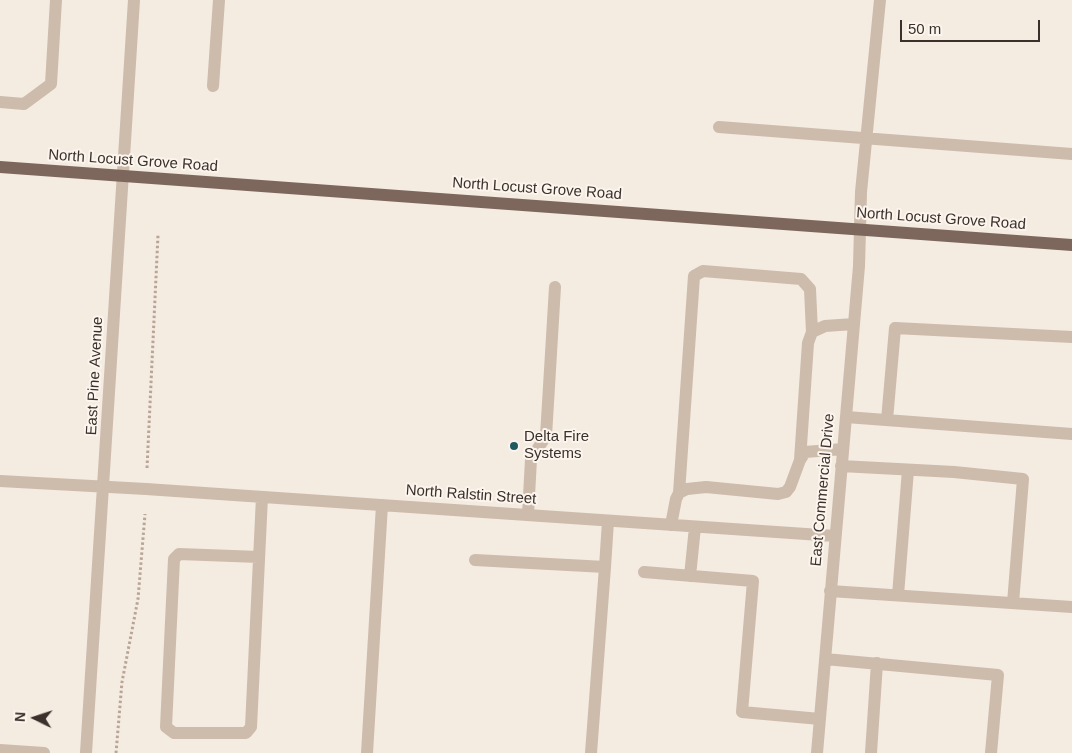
<!DOCTYPE html>
<style>
body{margin:0}
#map{position:relative;width:1072px;height:753px;overflow:hidden;background:#f4ebe1;font-family:Arial,sans-serif}
canvas{display:block}
.north{position:absolute;left:10px;top:693px;width:50px;height:50px;-webkit-text-stroke:4px #fbf5ee;paint-order:stroke;rotate:274deg;font-size:14px;font-weight:700;line-height:20px;text-align:center;color:#3b302b}
.north::after{content:'';display:block;margin:auto;width:18px;height:22px;background:#3b302b;clip-path:polygon(50% 0,100% 100%,50% 72%,0 100%)}
.scale{position:absolute;left:900px;top:20px;width:140px;height:22px;box-sizing:border-box;border:2px solid #3b302b;border-top:0;padding-left:6px;font-size:15px;line-height:18px;white-space:nowrap;color:#3b302b;-webkit-text-stroke:4px #fbf5ee;paint-order:stroke}
</style>
<div id="map">
<canvas width="1072" height="753"></canvas>
<div class="north">N</div>
<div class="scale">50 m</div>
</div>
<script>
const ctx = document.querySelector('canvas').getContext('2d');
ctx.lineJoin = 'round';
const poly = rows => new Path2D(rows.map(r => 'M' + r).join(''));
function strokePath(path, color, width, dash) { ctx.strokeStyle = color; ctx.lineWidth = width; ctx.lineCap = dash ? 'butt' : 'round'; ctx.setLineDash(dash || []); ctx.stroke(path); }
function label(font, color, halo, rows, align = 'center') {
  ctx.font = font + ' Arial,sans-serif'; ctx.lineWidth = 4; ctx.setLineDash([]); ctx.textBaseline = 'middle'; ctx.strokeStyle = halo; ctx.fillStyle = color; for (const [text, x, y, turn = 0] of rows) {
    ctx.save(); ctx.translate(x, y); ctx.rotate((+turn || 0) * Math.PI / 180); ctx.textAlign = isNaN(turn) ? turn : align; if (halo) ctx.strokeText(text, 0, 0); ctx.fillText(text, 0, 0); ctx.restore();
  }
}
const path = poly([
 [147,468,158,235],
 [116,753,122,682,138,599,145,514]
]);
const minor = poly([
 [213,86,219,0],
 [0,102,24,104,51,84,56,0],
 [719,127,1072,154],
 [846,417,1072,434],
 [887,420,895,328,1072,337],
 [800,460,808,343,812,332,825,326,854,324],
 [841,466,954,472,1023,479,1013,603],
 [0,481,146,489,835,536],
 [679,493,694,276,703,271,801,279,810,289,812,332],
 [528,515,531,459,546,436,555,287],
 [671,525,676,499,679,493,687,489,706,487,778,494,786,492,790,487,800,460,805,452,843,449],
 [259,557,179,554,174,559,166,727,174,733,246,733,251,727,262,497],
 [475,560,605,567,591,753],
 [605,567,608,521],
 [644,572,753,581,742,712,820,719],
 [690,576,695,527],
 [830,591,1072,607],
 [898,595,908,470],
 [825,659,998,675,991,753],
 [0,750,44,753],
 [86,753,134,0],
 [367,753,382,505],
 [817,753,859,266,861,192,880,0],
 [871,753,877,663]
]);
const major = poly([
 [0,167,1072,245]
]);
const markers = [
 [514,446,5,"#1f5a5e"]
];
const streetNames = [
 ["North Locust Grove Road",133,161,4],
 ["North Locust Grove Road",537,189,4],
 ["North Locust Grove Road",941,219,4],
 ["East Pine Avenue",95,376,-87],
 ["East Commercial Drive",823,490,-85],
 ["North Ralstin Street",471,495,4]
];
const poiNames = [
 ["Delta Fire",524,437],
 ["Systems",524,454]
];
strokePath(path, '#b9a596', 3, [2.5, 2.5]);
strokePath(minor, '#cdbbac', 12);
strokePath(major, '#7d675c', 12);
for (const [x, y, r, color] of markers) { const dot = new Path2D(); dot.arc(x, y, r, 0, 2 * Math.PI); ctx.fillStyle = color; ctx.fill(dot); strokePath(dot, '#fbf5ee', 2); }
label('15px', '#3b302b', '#fbf5ee', streetNames);
label('15px', '#3b302b', '#fbf5ee', poiNames, 'left');
</script>
